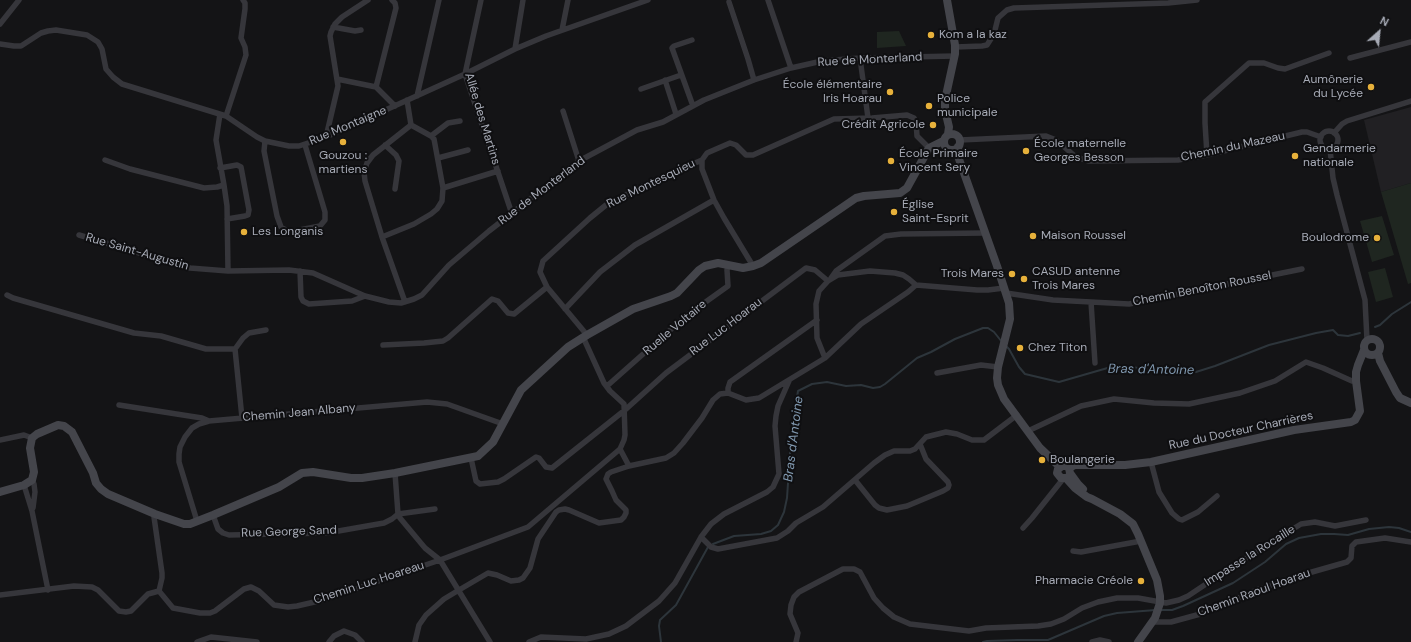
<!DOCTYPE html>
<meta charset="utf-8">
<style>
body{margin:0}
#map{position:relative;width:1411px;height:642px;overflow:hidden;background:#141416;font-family:"DM Sans",sans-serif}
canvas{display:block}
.north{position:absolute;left:1359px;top:12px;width:40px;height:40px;-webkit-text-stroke:3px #0f0f11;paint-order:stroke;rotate:27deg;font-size:11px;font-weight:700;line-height:16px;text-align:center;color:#a7abb6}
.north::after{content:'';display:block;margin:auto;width:14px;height:18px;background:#a7abb6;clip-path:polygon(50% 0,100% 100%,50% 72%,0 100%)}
</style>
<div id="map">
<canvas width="1411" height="642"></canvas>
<div class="north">N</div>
</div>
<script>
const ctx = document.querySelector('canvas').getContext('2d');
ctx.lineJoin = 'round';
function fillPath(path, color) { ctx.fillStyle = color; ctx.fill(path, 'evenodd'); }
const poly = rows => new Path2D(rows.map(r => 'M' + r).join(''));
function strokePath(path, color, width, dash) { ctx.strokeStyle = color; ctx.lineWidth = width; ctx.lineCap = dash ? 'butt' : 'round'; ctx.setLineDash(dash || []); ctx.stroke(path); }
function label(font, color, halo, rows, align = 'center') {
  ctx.font = font + ' "DM Sans",sans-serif'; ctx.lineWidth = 4; ctx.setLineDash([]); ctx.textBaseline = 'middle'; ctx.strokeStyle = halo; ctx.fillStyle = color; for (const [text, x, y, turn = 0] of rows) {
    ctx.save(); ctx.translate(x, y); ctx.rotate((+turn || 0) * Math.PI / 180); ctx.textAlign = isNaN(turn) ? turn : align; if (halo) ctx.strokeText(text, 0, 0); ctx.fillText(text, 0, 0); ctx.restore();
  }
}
const built = poly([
 [1411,107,1411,183,1381,192,1364,120]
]);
const green = poly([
 [899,31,906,46,877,48,877,32],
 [1411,183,1411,283,1408,284,1381,192],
 [1382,216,1394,255,1372,262,1360,221],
 [1385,268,1393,297,1376,302,1368,272]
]);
const stream = poly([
 [1375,327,1380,325,1392,314,1411,302],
 [1006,346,1009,349,1019,367,1025,374,1059,382,1111,367,1126,366,1150,370,1196,372,1215,366,1269,345,1316,333,1333,330,1338,335,1348,336,1360,333],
 [713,544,734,536,761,534,771,531,778,525,784,512,787,498,791,439,798,391,812,384,827,382,846,386,861,385,873,388,880,387,885,384,917,358,931,352,955,339,983,328,988,328,994,332,1002,342],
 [1161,610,1172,610,1183,606,1233,583,1265,562,1286,544,1299,538,1321,534,1334,534,1348,535,1369,529,1389,527,1399,528,1411,532],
 [661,642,659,626,660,620,676,605,708,547],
 [983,642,987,641,1017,640,1048,640,1104,616,1117,613,1156,610]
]);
const street = poly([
 [392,0,395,3,396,8,376,87,395,106],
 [481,0,465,74,512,214],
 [768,0,791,68],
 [729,2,748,59,754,80],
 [0,24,19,0],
 [333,27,355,31,361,30],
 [562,30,568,0],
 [692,40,674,46,672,48,693,106],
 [0,44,14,46,21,46,41,33,48,31,56,30,87,35,98,42,102,49,106,69,113,77,122,84,226,116,257,137,265,141,289,146,299,146,326,137,465,74,515,49,546,36,648,0],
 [956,47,982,46,987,45,994,34,998,18,1007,10,1014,8,1168,3,1197,0],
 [515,49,523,0],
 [860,58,868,118],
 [1350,58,1411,42],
 [337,79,376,87],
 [665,80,676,114],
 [641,89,681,75],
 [417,96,439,0],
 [407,100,411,125],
 [563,111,579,161],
 [220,114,216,140,224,185,227,206,228,271],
 [226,116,246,55,245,47,241,38,245,9,245,3,243,0],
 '1320 140a9 9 0 1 1 18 0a9 9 0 1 1-18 0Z',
 [1334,133,1342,124,1347,121,1411,101],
 [431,136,448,123,460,121],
 [326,137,338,86,330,36,331,32,335,24,342,17,368,0],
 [960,140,1046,136,1056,140,1076,157,1089,161,1178,160,1207,155,1302,132,1307,132,1321,137],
 [265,141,264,151,277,216,281,227,289,232,320,226,325,220,325,212,305,145],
 [385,145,396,155,399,161,395,189],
 [1330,149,1333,178,1337,195,1365,300,1367,340],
 [1207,155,1205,123,1205,102,1249,63,1264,63,1278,68,1285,69,1329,53],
 [438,158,468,150],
 [105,160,130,169,204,188,217,187,224,185],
 [220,168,237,165,241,167,249,210,248,215,245,216,227,219],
 [443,188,498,171],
 [79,235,190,268,228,271,289,270,313,273,365,296,389,302,401,303,414,299,422,295,449,265,489,231,579,161,637,130,663,122,704,100,754,80,791,68,822,61,860,58,955,56],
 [382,237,414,224,431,214,437,209,442,201,443,188,434,139,431,136,411,125],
 [753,266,724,218,714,200,702,169,702,160,707,153,730,143,736,145,746,155,753,155,834,119,872,118,907,115,914,118,916,122,917,136,929,148],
 [300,271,301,297,303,301,309,304,352,301,365,296],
 [831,278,836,271,885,236,901,234,985,233],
 [1006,293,1053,300,1129,304,1302,269],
 [7,295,13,298,134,333,161,336,206,349,235,349,243,338,249,333,266,330],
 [405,302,382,237,365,181,364,172,367,163,373,155,411,125],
 [1091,302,1095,363],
 [565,309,600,272,635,245,714,200],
 [587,335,547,287,540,272,543,261,590,218,606,205,647,184,702,160],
 [383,345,424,343,443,341,448,338,492,299,498,301,508,313,514,314,547,287],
 [235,349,242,418],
 [825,358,817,338,816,304,819,291,828,281],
 [937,373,981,365,998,367],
 [607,386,686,316,728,286,727,270,728,265],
 [728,393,728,388,730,382,817,320],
 [119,405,202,418,209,421],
 [1028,431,1081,406,1114,399,1154,403,1189,404,1240,393,1275,381,1306,362,1323,368,1352,381,1356,381],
 [0,440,24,435,32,438],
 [620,449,629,466],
 [471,458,476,481,480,484,498,482,504,479,536,457,539,458,546,467,552,468,625,410,666,373,806,268,815,270,828,281,838,275,870,271,895,273,903,275,909,279,916,285],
 [1151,462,1159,492,1172,513,1179,519,1182,520,1198,512,1217,496],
 [395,473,398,514,400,518,425,548,440,560,490,642],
 [32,480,34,484,35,492,33,508],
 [855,480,875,505,879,508,887,510,907,506,943,491,948,488,949,485,948,482,926,459,920,444],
 [24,485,32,511,48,590],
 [155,514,154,517,162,573,162,578,159,591],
 [213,515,218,529,223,533,229,535,327,533,384,523,392,519,398,514,435,509],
 [197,521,179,462,179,454,180,447,185,437,192,428,199,424,209,421,427,402,447,404,503,424],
 [1023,528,1032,518,1063,479],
 [701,537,711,547,718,549,777,538,788,531,796,523,823,507,874,463,885,455,894,451,910,451,915,449,926,437,946,432,957,434,972,440,984,440,1017,415],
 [1073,551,1081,552,1141,541],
 [159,591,173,608,200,613,210,613,215,611,244,589,251,587,259,591,274,605,288,607,297,606,323,600,440,560,528,527,620,449,624,440,625,435,624,404,610,391,604,383,583,337],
 [0,595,74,586,92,587,98,590,119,611,126,612,131,611,148,594,159,591],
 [1153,622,1171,622,1204,613,1259,589,1305,574,1347,562,1351,558,1352,546,1356,542,1385,538,1411,542],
 [197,642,211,637,257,642],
 [329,642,334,636,344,631,355,635,362,642],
 [415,642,419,625,426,615,444,599,459,590,488,573,497,575,511,581,519,580,523,578,530,568,538,539,556,512,559,510,565,509,569,510,599,523,621,520,624,517,626,513,626,510,616,500,612,491,606,479,608,474,611,472,629,466,666,458,674,453,683,443,702,418,713,400,720,394,728,393,746,400,759,398,764,395,825,358,861,324,908,292,916,285,977,290,988,290,1004,288],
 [529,642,541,637,586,639,609,634,626,626,659,601,675,583,701,537,711,524,724,514,767,492,773,487,779,474,775,426,776,416,778,406,789,381],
 [796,642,798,633,790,614,791,605,794,597,799,592,843,569,854,569,860,572,874,598,883,608,894,617,910,624,969,631,986,628,1038,626,1051,624,1064,619,1082,608,1098,602,1117,598,1138,598,1166,603,1179,600,1188,596,1227,570,1301,524,1315,522,1335,526,1366,520],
 [1092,642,1100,640,1109,642]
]);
const secondary = poly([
 [947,0,955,45,955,54,945,100,945,110,949,127,948,134],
 '944 142a8 8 0 1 1 16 0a8 8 0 1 1-16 0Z',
 [958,147,959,159,997,266,1009,303,1010,319,998,367,997,378,998,385,1004,399,1040,448,1060,467],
 '1364 347a8 8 0 1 1 16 0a8 8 0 1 1-16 0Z',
 [1378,353,1380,361,1396,392,1400,398,1411,403],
 [1069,468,1075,465,1125,465,1151,462,1294,430,1351,422,1355,420,1360,411,1356,381,1356,372,1358,365,1364,350],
 [1066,478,1075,488,1087,497,1092,499,1120,514,1133,524,1138,534,1157,580,1160,596,1160,603,1155,618,1138,642],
 [1066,478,1061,478,1057,473,1058,469,1062,466,1066,466,1069,468,1070,473,1078,484,1083,489],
 [0,492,24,485,32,480,34,472,30,448,32,438,37,434,58,425,64,426,72,432,93,473,96,483,101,489,108,494,155,514,184,524,190,524,213,515,279,487,302,473,313,472,351,478,362,478,395,473,478,456,493,442,521,390,568,347,587,335,633,309,671,296,677,293,699,270,705,266,718,263,743,268,753,266,761,263,856,198,864,196,900,193,907,188,929,148,943,141]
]);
const markers = [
 [931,35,4,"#e7b13b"],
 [1371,87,4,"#e7b13b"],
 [890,92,4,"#e7b13b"],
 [929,106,4,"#e7b13b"],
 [933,125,4,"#e7b13b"],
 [343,142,4,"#e7b13b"],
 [1026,151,4,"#e7b13b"],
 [1295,156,4,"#e7b13b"],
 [891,161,4,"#e7b13b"],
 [894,212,4,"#e7b13b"],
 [244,232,4,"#e7b13b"],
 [1033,236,4,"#e7b13b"],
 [1377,238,4,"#e7b13b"],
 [1012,274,4,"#e7b13b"],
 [1024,279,4,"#e7b13b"],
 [1020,348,4,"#e7b13b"],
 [1042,460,4,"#e7b13b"],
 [1141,581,4,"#e7b13b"]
];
const poiNames = [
 ["Kom a la kaz",939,35],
 ["Aumônerie",1363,80,"right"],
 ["du Lycée",1363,94,"right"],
 ["École élémentaire",882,85,"right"],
 ["Iris Hoarau",882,99,"right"],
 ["Police",937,99],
 ["municipale",937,113],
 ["Crédit Agricole",925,125,"right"],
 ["École maternelle",1034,144],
 ["Georges Besson",1034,158],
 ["Gendarmerie",1303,149],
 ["nationale",1303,163],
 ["École Primaire",899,154],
 ["Vincent Sery",899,168],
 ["Gouzou :",343,156,"center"],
 ["martiens",343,170,"center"],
 ["Église",902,205],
 ["Saint-Esprit",902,219],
 ["Les Longanis",252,232],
 ["Maison Roussel",1041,236],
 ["Boulodrome",1369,238,"right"],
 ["CASUD antenne",1032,272],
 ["Trois Mares",1032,286],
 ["Trois Mares",1004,274,"right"],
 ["Chez Titon",1028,348],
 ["Boulangerie",1050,460],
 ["Pharmacie Créole",1133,581,"right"]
];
const streetNames = [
 ["Rue de Monterland",870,60,-3],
 ["Allée des Martins",482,119,73],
 ["Rue Montaigne",348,126,-23],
 ["Chemin du Mazeau",1233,147,-12],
 ["Rue Montesquieu",651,184,-26],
 ["Rue de Monterland",542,191,-37],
 ["Rue Saint-Augustin",137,252,16],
 ["Chemin Benoîton Roussel",1202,289,-11],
 ["Rue Luc Hoarau",726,327,-37],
 ["Ruelle Voltaire",675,328,-40],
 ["Chemin Jean Albany",299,413,-5],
 ["Rue du Docteur Charrières",1241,431,-12],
 ["Rue George Sand",289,532,-2],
 ["Impasse la Rocaille",1250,556,-32],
 ["Chemin Luc Hoareau",369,583,-18],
 ["Chemin Raoul Hoarau",1254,593,-20]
];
const waterNames = [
 ["Bras d'Antoine",1151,370,1],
 ["Bras d'Antoine",794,439,-83]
];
fillPath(built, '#212023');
fillPath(green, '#1f2620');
strokePath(stream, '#2d353b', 2);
strokePath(street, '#36363b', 5.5);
strokePath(secondary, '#44454b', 8);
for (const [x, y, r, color] of markers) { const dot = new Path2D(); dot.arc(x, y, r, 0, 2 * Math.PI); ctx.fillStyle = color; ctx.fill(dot); strokePath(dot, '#0f0f11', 1.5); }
label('12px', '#a7abb6', '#0f0f11', poiNames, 'left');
label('12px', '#a7abb6', '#0f0f11', streetNames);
label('italic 13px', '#8098af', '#0f0f11', waterNames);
</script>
